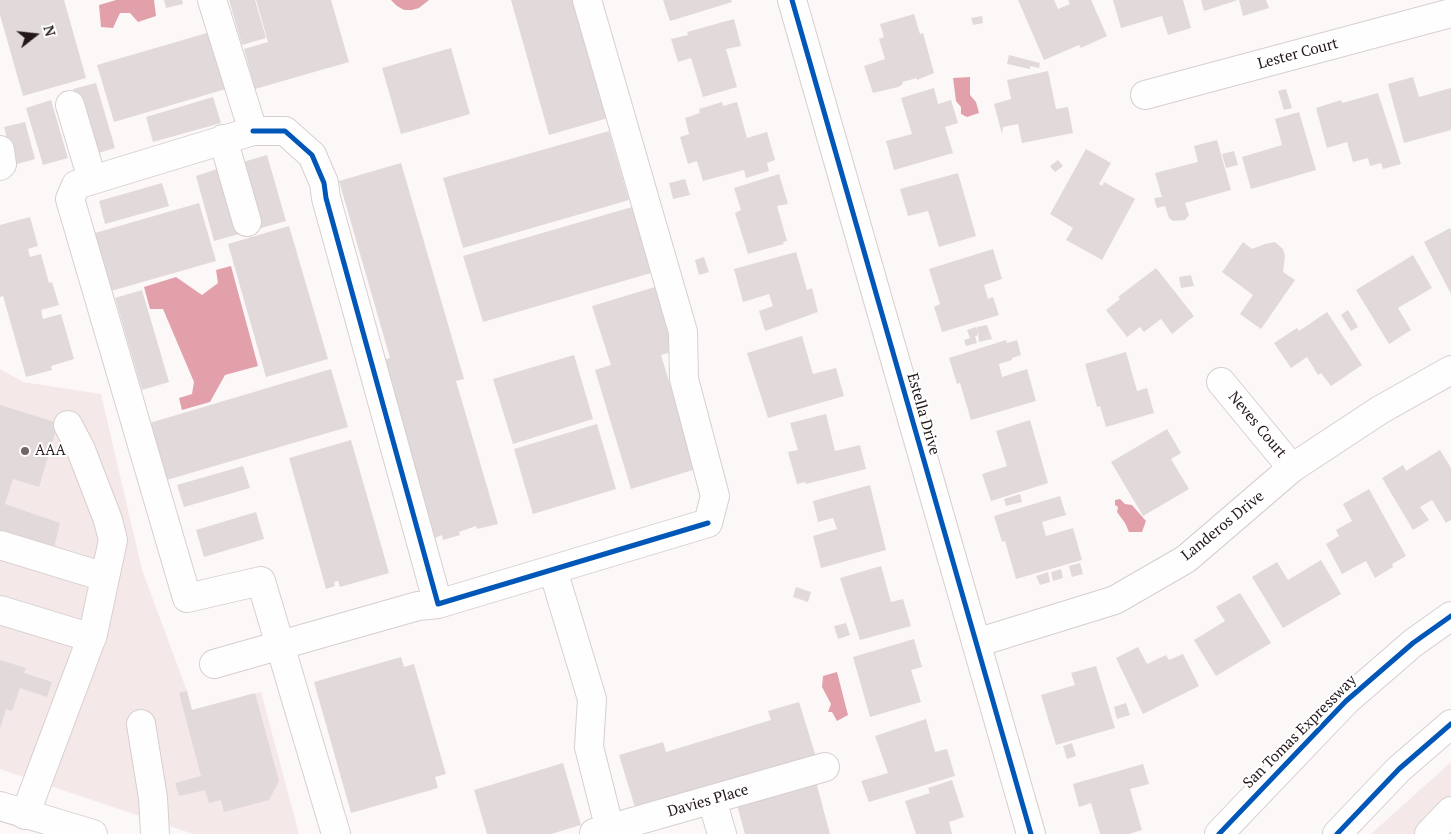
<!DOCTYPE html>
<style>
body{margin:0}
#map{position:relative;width:1451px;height:834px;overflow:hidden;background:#fcf8f8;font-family:"PT Serif",serif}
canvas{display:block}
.north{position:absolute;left:10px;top:10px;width:50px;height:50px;-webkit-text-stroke:4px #fff;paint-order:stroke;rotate:74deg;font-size:14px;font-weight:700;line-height:20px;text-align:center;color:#241719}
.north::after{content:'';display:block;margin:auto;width:18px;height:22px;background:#241719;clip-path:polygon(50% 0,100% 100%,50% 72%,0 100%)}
</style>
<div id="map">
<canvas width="1451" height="834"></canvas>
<div class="north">N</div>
</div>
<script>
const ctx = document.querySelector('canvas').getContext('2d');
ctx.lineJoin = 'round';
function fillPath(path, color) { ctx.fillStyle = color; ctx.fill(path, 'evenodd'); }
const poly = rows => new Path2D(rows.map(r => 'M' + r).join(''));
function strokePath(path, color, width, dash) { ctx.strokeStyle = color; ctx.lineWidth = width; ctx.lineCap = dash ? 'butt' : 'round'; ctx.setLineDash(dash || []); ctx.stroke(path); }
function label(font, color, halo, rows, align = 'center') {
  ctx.font = font + ' "PT Serif",serif'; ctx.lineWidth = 4; ctx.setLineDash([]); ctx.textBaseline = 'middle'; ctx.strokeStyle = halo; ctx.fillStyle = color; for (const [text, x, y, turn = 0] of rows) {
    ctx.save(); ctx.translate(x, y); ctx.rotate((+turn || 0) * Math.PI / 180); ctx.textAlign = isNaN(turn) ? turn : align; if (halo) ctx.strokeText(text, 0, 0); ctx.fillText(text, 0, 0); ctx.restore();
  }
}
const built = poly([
 [0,369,23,382,101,394,142,570,187,691,192,710,261,692,299,834,193,834,0,769],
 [1451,762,1451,834,1371,834]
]);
const water = poly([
 [116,0,154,0,156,16,138,22,130,13,120,13,113,28,101,27,99,5],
 [391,0,429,0,419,8,412,10,404,10,397,6],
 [970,77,970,95,976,102,979,113,967,117,961,114,961,107,956,101,953,78],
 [231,266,258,366,225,375,210,402,182,410,179,398,192,394,194,382,163,309,150,309,144,287,176,277,202,295,218,283,216,270],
 [1120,499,1125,504,1132,505,1146,521,1142,532,1129,532,1125,523,1117,512,1118,507,1115,505,1115,500],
 [837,672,848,715,837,721,832,712,828,712,831,704,822,687,823,676]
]);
const building = poly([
 [0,0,64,0,86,78,23,96,0,15],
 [164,0,182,0,183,4,166,8],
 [229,0,255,0,266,38,242,45],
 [256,0,331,0,349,62,255,89,244,49,268,42],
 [511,0,574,0,608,118,549,135],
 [663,0,731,0,732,2,670,21],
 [1018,0,1054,0,1058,9,1070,4,1068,0,1091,0,1107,36,1081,48,1079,45,1044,60],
 [1113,0,1183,0,1191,28,1168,35,1162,16,1121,28],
 [1201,0,1238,0,1204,11],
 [1239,0,1266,0,1269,8,1243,16],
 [914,14,920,34,923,33,934,73,917,80,917,78,902,82,903,84,898,87,873,93,864,66,885,59,879,39,884,37,880,24],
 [982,16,983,23,973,25,971,18],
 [734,19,741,46,726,49,737,87,703,97,691,58,678,62,671,39,688,35,687,32],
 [207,33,211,40,226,89,114,122,97,65],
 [451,48,470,114,401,134,382,68],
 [1009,55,1040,63,1039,68,1030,66,1030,69,1007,64],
 [1048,71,1056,109,1068,107,1073,133,1022,143,1018,124,1003,127,1002,134,994,104,1011,99,1007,80],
 [1413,77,1419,97,1451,88,1451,130,1404,143,1388,84],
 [96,83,115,148,92,155,73,89],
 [934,88,938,104,951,100,958,123,945,127,953,153,894,170,886,141,912,134,901,98],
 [1286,89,1292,108,1284,110,1278,91],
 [1378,93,1401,164,1383,169,1381,163,1370,166,1368,158,1353,162,1347,142,1327,148,1316,108,1341,100,1342,103],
 [213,97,221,123,153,142,146,117],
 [51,100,68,158,43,165,26,108],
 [722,102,723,106,737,102,747,138,767,132,775,160,767,163,769,171,746,178,744,170,703,181,697,161,688,164,680,137,689,134,685,118,700,113,699,109],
 [1299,112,1316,170,1251,189,1242,157,1282,145,1275,119],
 [25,122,35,159,14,165,4,127],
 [609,131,629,200,463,248,443,178],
 [1217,140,1231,190,1185,203,1189,215,1185,220,1173,221,1169,218,1165,206,1157,208,1154,198,1162,197,1155,173,1198,162,1194,146],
 [1086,149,1111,163,1099,184,1102,186,1104,182,1135,199,1102,260,1066,240,1073,228,1050,214],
 [1234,151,1238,165,1226,168,1222,154],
 [267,155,286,221,261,228,243,162],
 [1058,160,1063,166,1055,172,1050,166],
 [401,163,464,379,456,381,498,524,477,529,476,526,459,532,460,535,443,540,442,535,435,538,383,360,390,358,339,181],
 [220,168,239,234,214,241,196,176],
 [958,173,976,236,939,247,928,211,908,216,900,189],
 [779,174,788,204,777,206,787,241,783,242,784,244,748,254,735,213,741,210,734,188],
 [685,179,690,195,673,199,669,183],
 [162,183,169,206,105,224,99,201],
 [199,203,216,261,104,293,88,235],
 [632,207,651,273,483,322,463,256],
 [30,217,38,246,28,249,30,257,41,254,49,283,52,282,59,305,41,310,43,319,61,314,74,359,51,366,52,370,26,377,3,296,0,297,0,225],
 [289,226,328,359,266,377,228,244],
 [1450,228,1451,230,1451,294,1424,242],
 [1243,242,1252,249,1265,244,1275,242,1283,249,1285,256,1283,272,1295,280,1261,329,1240,314,1253,295,1222,272],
 [993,249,1002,279,984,285,988,299,993,297,999,315,942,332,934,307,940,304,929,269],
 [796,252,807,290,812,288,818,312,765,331,759,311,773,306,769,294,743,302,734,269],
 [1413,255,1432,288,1398,308,1411,330,1389,344,1356,290],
 [704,257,709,272,699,275,695,260],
 [1156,268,1194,316,1172,334,1161,319,1144,332,1140,327,1127,337,1106,310,1120,299,1118,297],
 [1191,275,1194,286,1181,288,1179,277],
 [655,287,675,351,661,355,696,469,631,489,595,370,611,365,592,306],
 [142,290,169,382,142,390,115,298],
 [1348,310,1358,327,1351,331,1341,315],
 [1327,312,1362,365,1331,386,1321,373,1318,375,1307,357,1291,368,1274,343,1297,328,1299,331],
 [987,325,992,339,979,342,977,327],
 [976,327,979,335,975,336,977,343,966,346,964,340,970,338,967,330],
 [802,336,813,374,836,368,844,396,768,418,747,353],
 [1006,340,1007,343,1017,340,1021,355,1012,358,1012,360,999,364,1002,377,1027,369,1036,401,971,420,960,383,957,384,949,358],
 [1126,352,1137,391,1147,388,1154,413,1106,427,1100,406,1097,407,1085,364],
 [574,355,593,419,513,444,493,379],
 [331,369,348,427,160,482,143,425],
 [0,405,58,423,39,487,13,479,5,504,60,523,54,548,0,531],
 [826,414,835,451,860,445,866,469,806,484,805,482,797,484,788,452,798,450,790,423],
 [1030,420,1048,483,991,501,982,474,1007,466,996,431],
 [597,424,616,489,533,514,514,449],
 [1167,429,1181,453,1171,459,1189,489,1143,516,1111,462],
 [351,440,389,573,340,587,338,581,334,582,335,586,326,589,289,458],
 [1440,450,1451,468,1451,520,1446,523,1432,500,1420,507,1429,520,1413,530,1382,478,1403,465,1406,471],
 [243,466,250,488,184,507,177,485],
 [870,485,886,550,821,568,813,536,837,529,833,518,818,522,813,501],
 [1369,489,1406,556,1392,564,1393,567,1375,578,1366,561,1342,574,1326,544,1339,536,1336,530,1352,521,1343,504],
 [1020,494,1022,502,1006,506,1004,499],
 [1060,496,1066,515,1042,522,1046,536,1073,528,1082,560,1016,579,1005,541,1002,542,994,516],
 [256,512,264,539,204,557,196,530],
 [1321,560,1341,594,1283,628,1252,577,1277,562,1288,580],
 [1080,563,1083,574,1072,577,1069,566],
 [881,566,891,602,903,599,911,626,860,640,840,578],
 [1061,569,1063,578,1053,581,1051,572],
 [1048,572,1050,582,1040,585,1036,576],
 [796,587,811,592,808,602,793,597],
 [1240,593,1271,643,1216,676,1194,640,1225,621,1216,607],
 [846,623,850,635,838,639,834,626],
 [914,639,922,667,911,670,921,702,870,717,853,657],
 [1138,647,1147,664,1166,655,1169,660,1183,654,1199,686,1143,714,1116,658],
 [401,657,404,667,414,664,446,774,435,777,438,788,351,813,314,682],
 [0,660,26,668,24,673,52,682,47,697,20,688,12,711,6,709,0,729],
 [1096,666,1115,728,1056,745,1041,695,1075,685,1071,673],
 [187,691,192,710,255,693,279,781,269,800,224,812,221,800,209,803,205,790,179,796,175,783,201,776,179,693],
 [799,702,817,760,637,814,619,755,663,742,666,752,771,720,768,711],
 [1126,703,1130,715,1117,719,1114,707],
 [926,719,935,752,947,749,955,776,869,802,861,781,888,773,875,736],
 [1072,743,1076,756,1067,759,1063,746],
 [563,763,581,825,551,834,487,834,474,790],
 [1143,764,1149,784,1130,789,1142,830,1129,834,1100,834,1091,803,1079,807,1073,784],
 [952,780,964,817,949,822,952,834,916,834,905,801,930,793,928,788],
 [816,782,830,834,745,834,737,805]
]);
const minor = poly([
 [212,0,253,131,76,185,70,199,187,598,261,581,336,834],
 [792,0,1031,834],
 [1145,95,1451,13],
 [70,105,92,179],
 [253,131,285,131,312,155,324,183,326,198,438,604],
 [223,139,247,222],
 [0,150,2,164,0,166],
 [1221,382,1292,468],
 [0,545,105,577],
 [553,570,592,699,589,747,611,834],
 [0,610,92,638],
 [976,643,1115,600,1186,559,1292,468,1380,410,1451,370],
 [214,664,418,606,438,604,708,523,715,496,684,379,683,332,587,0],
 [141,724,153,798,155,834],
 [712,800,722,834],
 [25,815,93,634,113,540,108,520,81,450,68,425],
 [594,833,825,767],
 [1429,834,1451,811]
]);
const major = poly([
 [0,806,93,834]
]);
const highway = poly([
 [1219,834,1346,701,1413,643,1451,616],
 [1337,834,1399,769,1451,724]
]);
const cycleway = poly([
 [792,0,1031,834],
 [253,131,285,131,312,155,324,183,326,198,438,604,708,523],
 [1219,834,1346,701,1413,643,1451,616],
 [1337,834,1399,769,1451,724]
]);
const markers = [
 [25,451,5,"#706667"]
];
const streetNames = [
 ["Lester Court",1298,54,-15],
 ["Estella Drive",923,414,74],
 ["Neves Court",1257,425,50],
 ["Landeros Drive",1223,526,-39],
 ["San Tomas Expressway",1300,732,-45],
 ["Davies Place",708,801,-16]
];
const poiNames = [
 ["AAA",35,451]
];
fillPath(built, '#f5e8e9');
fillPath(water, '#e2a0ab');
fillPath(building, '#e2d9da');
strokePath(minor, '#d7cecf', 30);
strokePath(major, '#d7cecf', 30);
strokePath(highway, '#d7cecf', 30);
strokePath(minor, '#fffefe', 28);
strokePath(major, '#fffefe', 28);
strokePath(highway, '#fffefe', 28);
strokePath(cycleway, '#0057b8', 5);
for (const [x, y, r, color] of markers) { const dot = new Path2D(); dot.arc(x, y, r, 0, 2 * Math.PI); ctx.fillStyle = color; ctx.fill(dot); strokePath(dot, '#fff', 2); }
label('15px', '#241719', '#fff', streetNames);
label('15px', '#241719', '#fff', poiNames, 'left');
</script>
